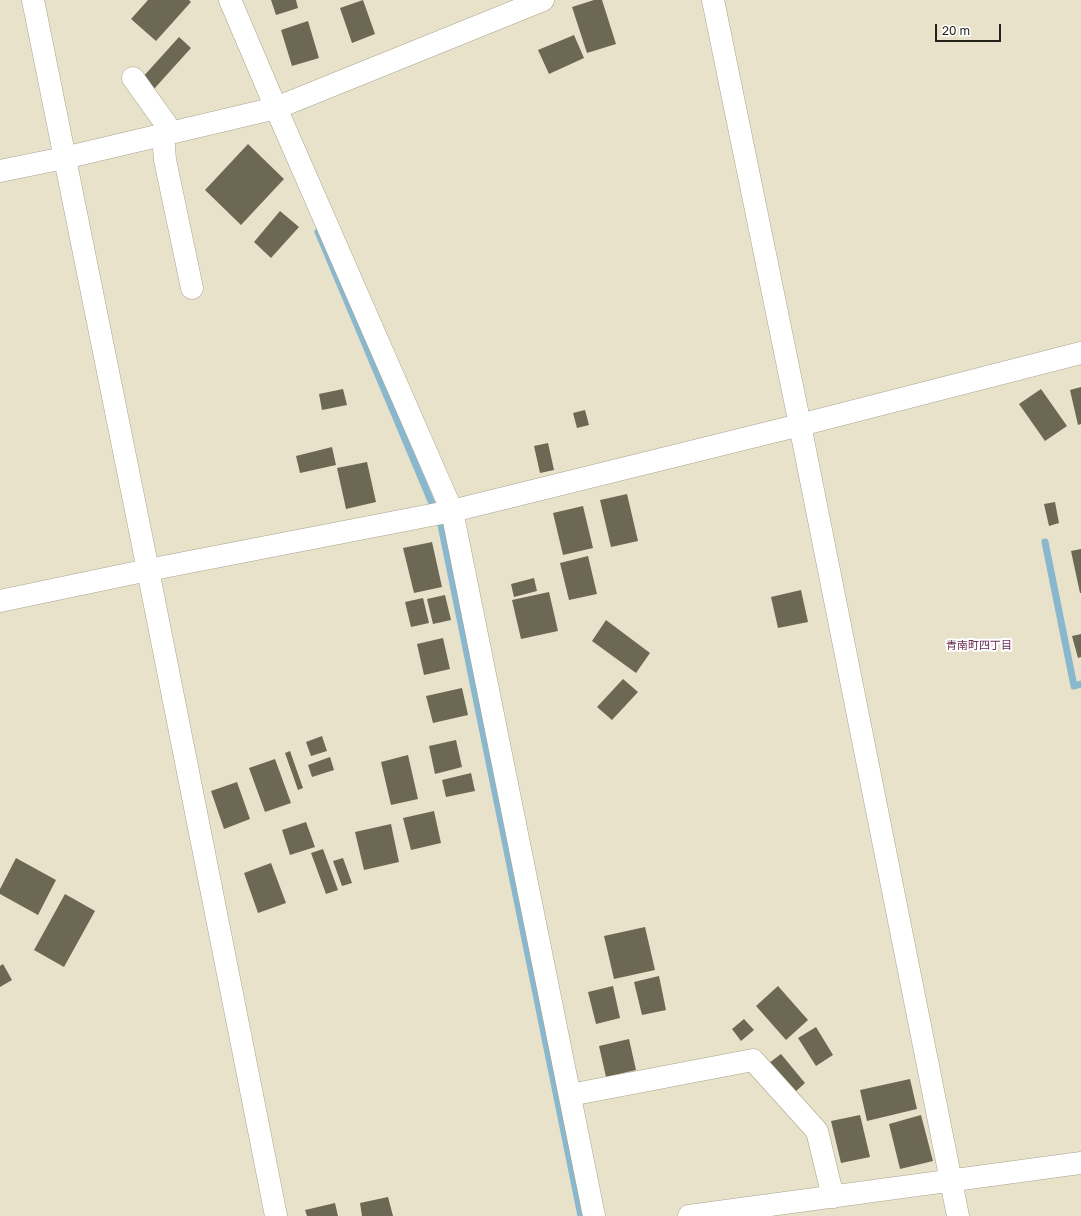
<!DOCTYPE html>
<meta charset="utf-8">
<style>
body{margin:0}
#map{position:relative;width:1081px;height:1216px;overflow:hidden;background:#e8e2ca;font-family:"Golos Text",sans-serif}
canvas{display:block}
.scale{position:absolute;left:935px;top:24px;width:66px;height:18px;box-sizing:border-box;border:2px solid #232118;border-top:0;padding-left:5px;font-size:12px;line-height:14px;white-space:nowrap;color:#232118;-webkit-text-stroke:3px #fff;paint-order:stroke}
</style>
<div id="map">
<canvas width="1081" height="1216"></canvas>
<div class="scale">20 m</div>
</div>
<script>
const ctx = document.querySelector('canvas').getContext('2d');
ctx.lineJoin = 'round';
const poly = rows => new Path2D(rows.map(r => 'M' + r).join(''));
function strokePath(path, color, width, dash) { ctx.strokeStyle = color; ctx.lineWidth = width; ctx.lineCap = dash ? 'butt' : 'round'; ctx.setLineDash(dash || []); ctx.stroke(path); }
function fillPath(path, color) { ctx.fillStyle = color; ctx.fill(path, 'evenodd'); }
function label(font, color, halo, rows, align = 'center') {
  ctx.font = font + ' "Golos Text","Noto Sans JP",sans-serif'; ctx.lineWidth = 4; ctx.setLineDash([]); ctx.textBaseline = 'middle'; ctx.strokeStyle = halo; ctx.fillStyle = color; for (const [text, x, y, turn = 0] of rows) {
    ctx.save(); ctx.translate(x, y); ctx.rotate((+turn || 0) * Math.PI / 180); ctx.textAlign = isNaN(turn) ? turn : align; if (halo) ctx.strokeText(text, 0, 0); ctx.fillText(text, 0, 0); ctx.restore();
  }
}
const stream = poly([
 [318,232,441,525,581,1216],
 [1045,542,1074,686,1081,684]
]);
const building = poly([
 [148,0,189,0,191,2,156,41,131,19],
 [271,0,296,0,298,8,276,15],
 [363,0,375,34,352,43,340,8],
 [594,0,602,0,616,44,587,53,572,7],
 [308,21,319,58,292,66,281,30],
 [574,35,584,58,549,74,538,50],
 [179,37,191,48,154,89,142,78],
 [248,144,284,179,241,225,205,190],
 [280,211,299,227,271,258,254,242],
 [1081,387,1081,424,1078,425,1070,390],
 [343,389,347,405,322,410,319,394],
 [1041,389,1067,426,1045,441,1019,404],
 [585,410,589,425,577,428,573,413],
 [548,443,554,470,540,473,534,446],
 [332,447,336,465,300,473,296,456],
 [367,462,376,502,346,509,337,468],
 [627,494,638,541,611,547,600,500],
 [1055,502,1059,523,1049,526,1044,504],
 [583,506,593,548,563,555,553,513],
 [432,542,442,587,414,593,403,548],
 [1081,549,1081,593,1080,593,1071,551],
 [588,556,597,594,569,600,560,563],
 [534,578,537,591,514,597,511,584],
 [801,590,808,622,778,628,771,597],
 [549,592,558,631,521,639,512,600],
 [445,595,451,620,433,624,427,599],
 [423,598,429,623,411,627,405,602],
 [606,620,650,653,636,673,592,641],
 [1081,634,1081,657,1078,658,1072,636],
 [443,638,450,669,424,675,417,644],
 [623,679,638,692,612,720,597,707],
 [462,688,468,715,433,723,426,696],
 [322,736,327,751,311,756,306,742],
 [456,740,462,767,435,774,429,746],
 [290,751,303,788,298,790,285,753],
 [408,755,418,799,391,805,381,762],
 [330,757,334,770,312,777,308,765],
 [275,759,291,803,265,812,249,768],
 [471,773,475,791,446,797,442,780],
 [237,782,250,819,224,829,211,791],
 [434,811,441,843,411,850,403,818],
 [306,822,315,847,290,855,282,830],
 [391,824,399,862,364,870,355,832],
 [323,849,338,890,326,894,311,853],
 [16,858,56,880,38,915,0,894,0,889],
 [343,858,352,883,342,886,333,861],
 [271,863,286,903,258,913,244,873],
 [65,894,95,911,64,967,34,950],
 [645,927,655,970,614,979,604,936],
 [3,964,12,980,0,987,0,966],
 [659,976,666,1010,642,1015,634,982],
 [613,986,620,1018,596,1024,588,992],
 [778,986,808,1020,786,1040,756,1006],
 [744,1019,754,1030,741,1041,732,1029],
 [816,1027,833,1055,816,1066,798,1038],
 [629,1039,636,1070,606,1077,599,1046],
 [781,1054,805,1083,794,1093,769,1063],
 [910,1079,917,1109,867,1121,860,1090],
 [860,1115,870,1157,841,1163,831,1121],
 [921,1115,933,1161,900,1169,889,1124],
 [388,1197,393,1216,362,1216,360,1203],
 [335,1203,338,1216,307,1216,305,1210]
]);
const minor = poly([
 [33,0,148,570,276,1216],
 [230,0,276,108,452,511,594,1216],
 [713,0,800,425,958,1216],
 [133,78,166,124,163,135,165,160,192,288],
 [0,171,64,158,276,108,543,0],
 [0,601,148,570,452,511,800,425,1081,353],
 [570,1095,753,1060,817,1131,833,1197],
 [689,1216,1081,1163]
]);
const neighbourhoodNames = [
 ["青南町四丁目",979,646]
];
strokePath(stream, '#89b7ce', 7);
fillPath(building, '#6d6853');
strokePath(minor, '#a8a38c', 23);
strokePath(minor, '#fff', 22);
label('11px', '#692e56', '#fff', neighbourhoodNames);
</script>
